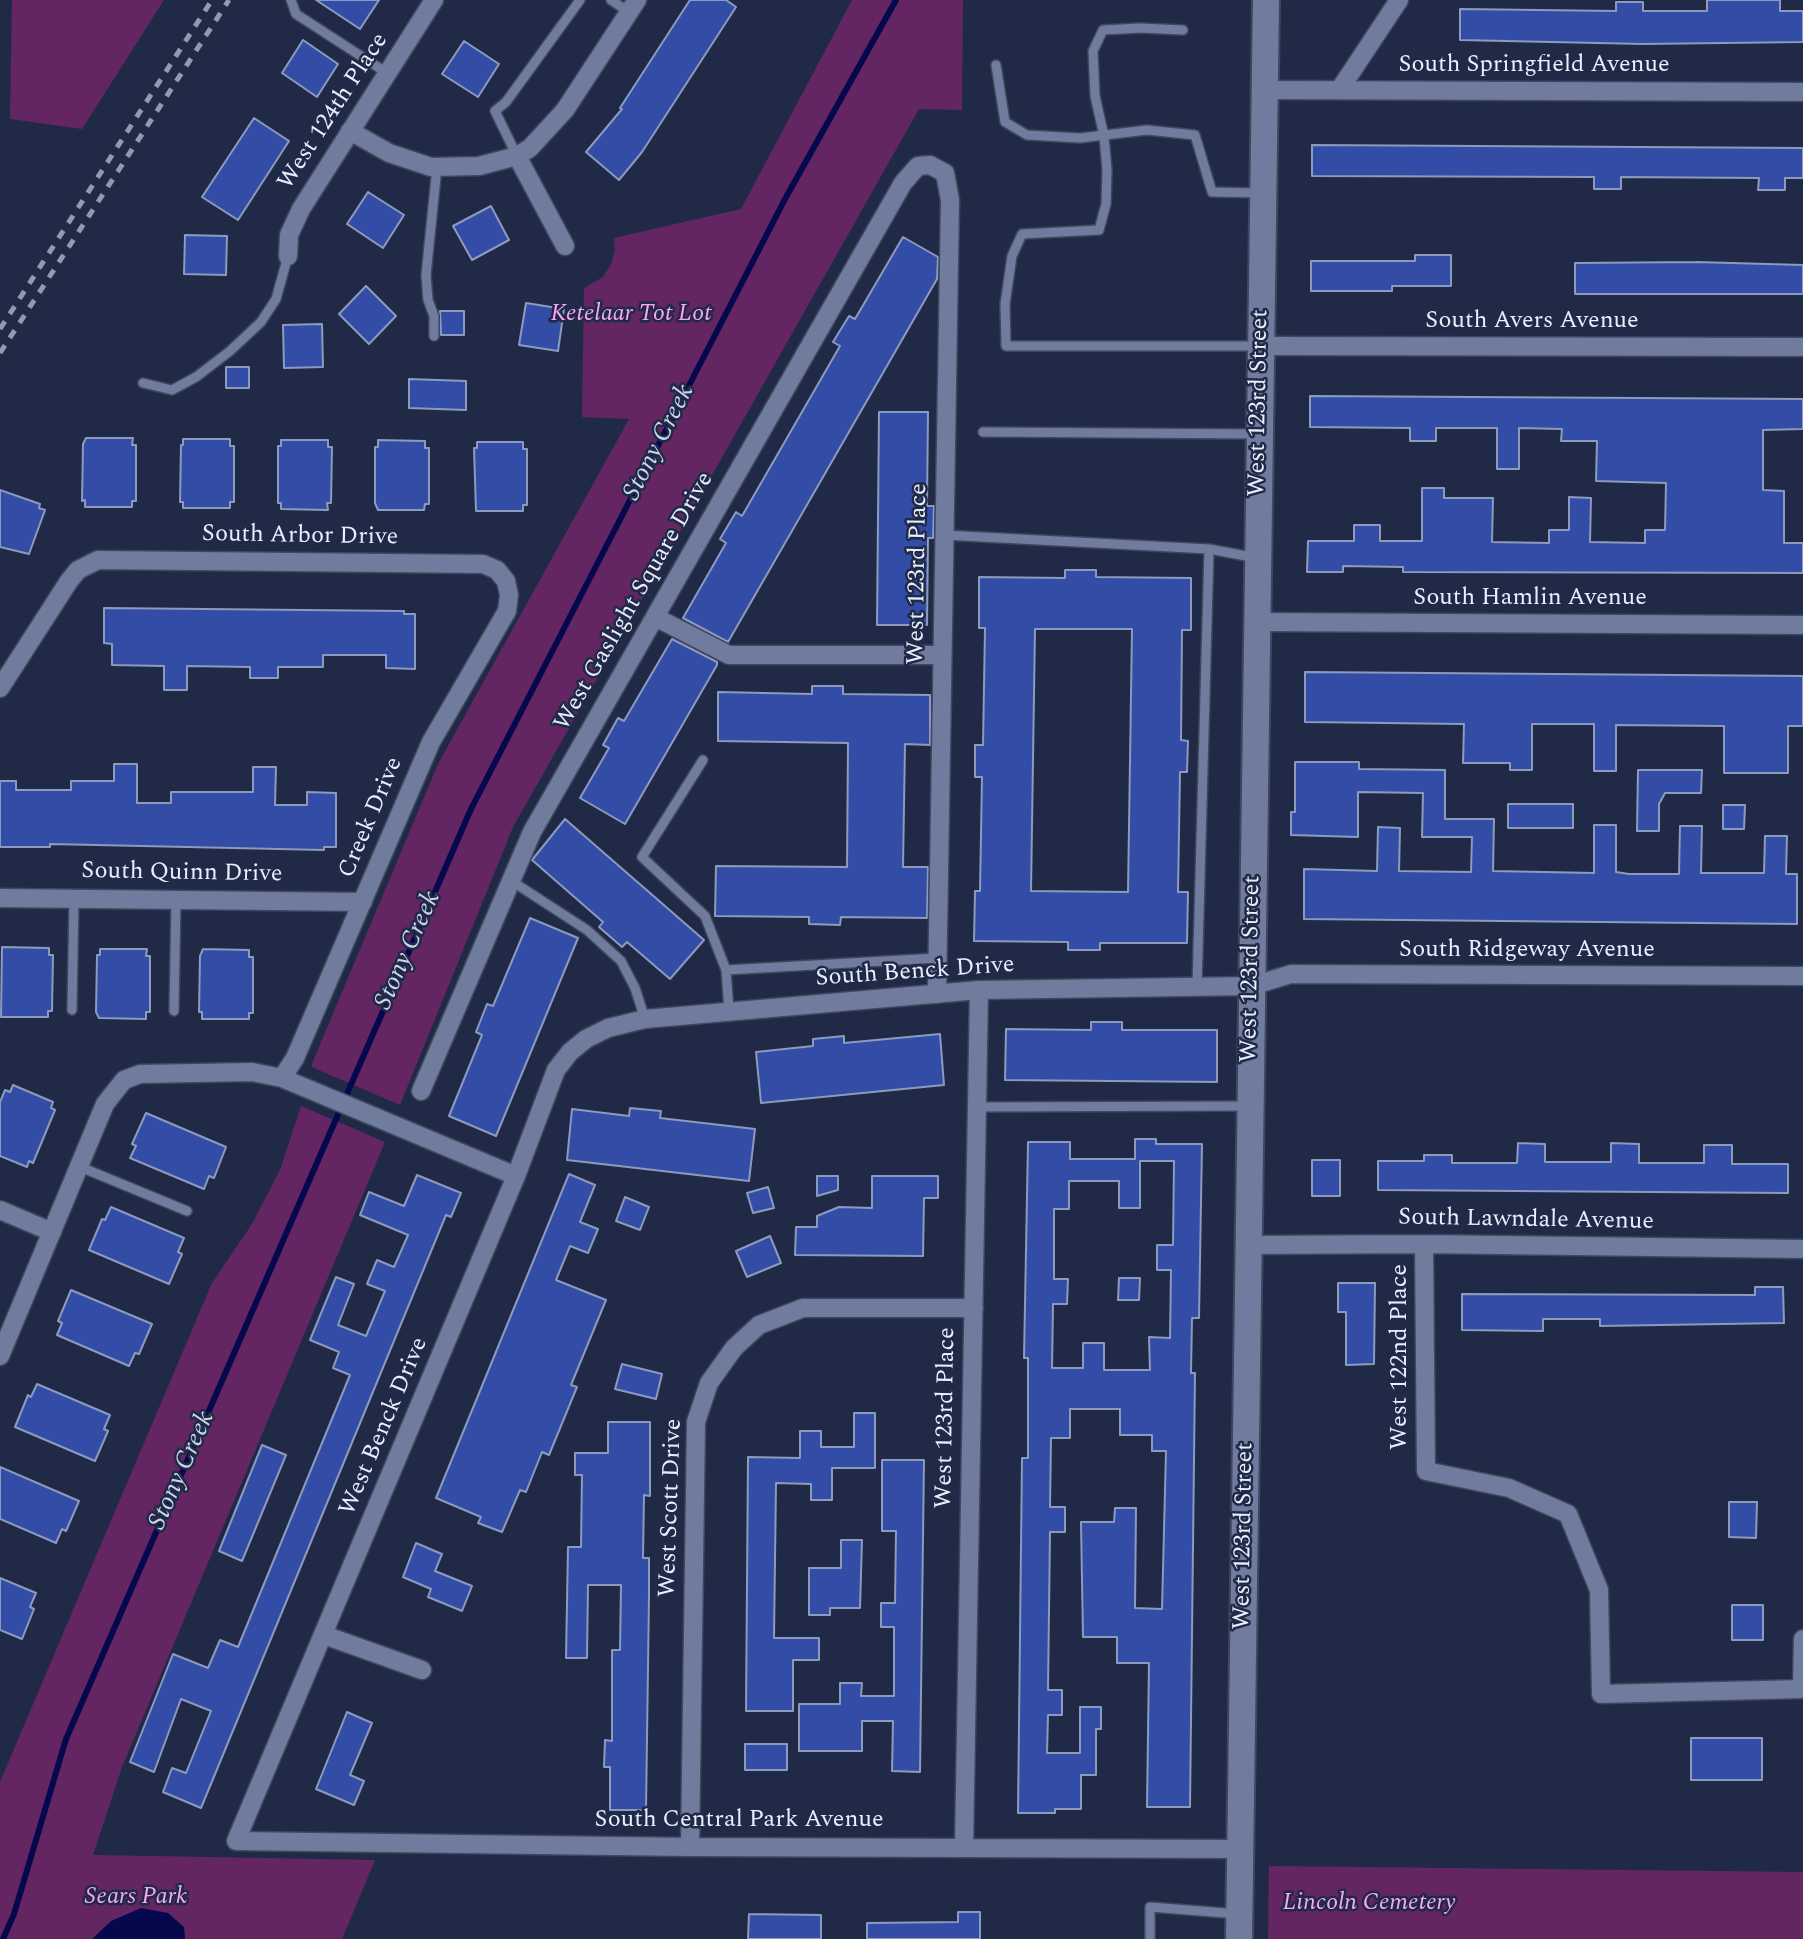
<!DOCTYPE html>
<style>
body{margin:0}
canvas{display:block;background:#202a47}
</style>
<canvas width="1803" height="1939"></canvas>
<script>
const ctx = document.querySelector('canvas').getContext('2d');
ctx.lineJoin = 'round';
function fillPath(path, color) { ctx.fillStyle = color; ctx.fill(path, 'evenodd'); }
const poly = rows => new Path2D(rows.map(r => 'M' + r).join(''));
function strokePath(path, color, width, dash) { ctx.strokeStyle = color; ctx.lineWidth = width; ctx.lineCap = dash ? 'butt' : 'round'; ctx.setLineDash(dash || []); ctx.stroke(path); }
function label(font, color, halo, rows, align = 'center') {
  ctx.font = font + ' Spectral,serif'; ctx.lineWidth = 5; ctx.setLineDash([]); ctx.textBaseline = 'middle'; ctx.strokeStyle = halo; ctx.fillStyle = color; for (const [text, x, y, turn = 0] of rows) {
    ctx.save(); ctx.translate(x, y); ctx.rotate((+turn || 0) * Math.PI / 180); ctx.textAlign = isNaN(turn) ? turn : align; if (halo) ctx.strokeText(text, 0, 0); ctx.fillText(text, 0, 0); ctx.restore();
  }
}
const green = poly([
 [12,0,164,0,82,129,10,119],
 [852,0,963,0,962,110,919,109,513,827,400,1105,321,1071,311,1066,438,764,629,419,582,417,584,288,603,277,611,264,615,251,614,238,741,209],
 [301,1106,385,1142,122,1767,93,1855,375,1860,342,1939,0,1939,0,1782,212,1283,252,1224,280,1170],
 [1269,1866,1803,1872,1803,1939,1268,1939]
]);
const water = poly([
 [141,1908,168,1913,184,1927,185,1939,92,1939,111,1921]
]);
const stream = poly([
 [3,1939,14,1914,66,1739,471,809,785,199,896,0]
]);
const building = poly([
 [316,0,379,0,360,29,316,0],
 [690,0,726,0,736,7,642,152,619,180,586,152,622,109,620,108,690,0],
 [1707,0,1780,0,1780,11,1803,11,1803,42,1643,44,1460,40,1460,9,1616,11,1616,2,1643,2,1643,11,1707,11,1707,0],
 [303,40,338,64,317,97,282,73,303,40],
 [464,41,499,64,478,97,442,74,464,41],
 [254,118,289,141,238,220,202,197,254,118],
 [1312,145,1803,148,1803,178,1785,178,1785,190,1758,190,1759,178,1621,177,1621,189,1594,189,1594,177,1312,176,1312,145],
 [368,192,404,215,383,248,347,224,368,192],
 [491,206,509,240,472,260,453,226,491,206],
 [185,235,227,236,226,275,184,274,185,235],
 [903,237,938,257,937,279,728,642,683,618,726,543,720,539,736,512,742,516,840,346,833,342,849,316,855,319,903,237],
 [1415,255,1451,255,1451,286,1392,286,1392,291,1311,291,1311,261,1415,261,1415,255],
 [1696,262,1803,265,1803,294,1575,294,1575,263,1696,262],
 [366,286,396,316,369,344,339,314,366,286],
 [526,303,564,309,558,351,519,345,526,303],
 [440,311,464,311,464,335,441,335,440,311],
 [322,324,323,367,284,368,283,325,322,324],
 [226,367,249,367,249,388,226,388,226,367],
 [409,379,466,381,466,410,409,408,409,379],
 [1310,396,1803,399,1803,429,1763,430,1763,490,1784,491,1784,543,1803,543,1803,573,1403,572,1403,567,1343,566,1343,572,1307,572,1308,541,1354,541,1354,525,1380,525,1380,541,1422,541,1422,488,1444,488,1444,498,1493,498,1492,542,1549,543,1549,530,1569,530,1569,497,1591,498,1590,542,1645,543,1645,530,1665,530,1666,483,1596,481,1597,441,1561,441,1562,429,1519,428,1519,469,1497,469,1497,428,1436,428,1436,441,1410,441,1410,428,1310,427,1310,396],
 [879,412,928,412,927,506,934,506,933,538,928,538,927,625,877,625,879,412],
 [86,438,133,438,132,445,136,445,136,501,132,501,132,507,85,507,85,500,82,501,83,444,86,438],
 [183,439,230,439,230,446,234,446,234,502,230,502,230,508,183,508,183,502,180,502,181,445,183,445,183,439],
 [281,440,328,440,328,447,332,447,331,503,327,503,328,510,281,509,281,503,278,503,278,446,281,446,281,440],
 [378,440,425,441,425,448,429,448,429,504,425,504,424,510,378,510,375,503,375,447,378,447,378,440],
 [477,442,523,442,523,449,527,449,527,505,523,505,523,511,476,511,474,448,477,448,477,442],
 [0,490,40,504,39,508,45,510,29,554,0,547,0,490],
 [1065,570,1096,570,1096,577,1191,578,1191,630,1182,630,1181,740,1188,741,1187,772,1180,772,1178,892,1188,892,1187,943,1100,943,1100,950,1068,950,1068,942,974,941,975,891,980,891,982,777,975,777,975,745,983,745,985,628,979,628,979,577,1065,578,1065,570],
 [1035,629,1132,629,1128,892,1031,891,1035,629],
 [104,608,404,611,404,614,415,614,415,669,386,668,386,655,323,655,323,667,278,667,278,678,250,678,250,667,187,666,187,690,164,690,164,666,112,665,112,644,104,643,104,608],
 [672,639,717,662,717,665,625,824,580,798,609,748,603,745,618,718,624,721,672,639],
 [1305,672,1803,676,1803,726,1788,726,1788,773,1724,773,1724,726,1616,725,1616,771,1594,771,1594,724,1532,724,1532,770,1510,770,1510,763,1463,763,1464,724,1305,722,1305,672],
 [812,686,843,686,843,694,930,695,930,745,905,744,903,867,928,867,927,918,841,917,840,925,809,924,809,917,715,916,716,866,847,867,848,743,718,741,718,692,812,694,812,686],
 [1295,762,1359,762,1359,769,1445,770,1445,819,1494,819,1493,871,1594,873,1594,825,1616,825,1616,872,1629,874,1679,874,1680,826,1702,826,1701,873,1764,873,1765,836,1787,836,1786,874,1797,874,1797,924,1304,919,1304,869,1377,871,1378,827,1400,828,1399,871,1471,872,1472,837,1422,837,1423,793,1358,792,1358,837,1291,835,1291,812,1295,812,1295,762],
 [114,764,137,764,137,803,171,803,171,792,253,792,253,767,276,767,275,805,307,805,307,792,336,793,336,847,324,847,324,850,50,844,50,847,0,847,0,781,16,781,16,790,71,790,71,781,114,781,114,764],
 [1638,770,1702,770,1701,793,1665,793,1659,804,1659,831,1637,831,1638,770],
 [1508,804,1573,804,1573,828,1508,828,1508,804],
 [1723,805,1745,805,1744,829,1723,829,1723,805],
 [565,819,704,940,670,979,627,942,622,947,599,927,603,922,532,860,565,819],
 [530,918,578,938,496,1136,449,1116,482,1035,476,1032,487,1004,493,1006,530,918],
 [2,947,49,948,49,955,53,955,52,1011,48,1011,48,1017,1,1017,2,947],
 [100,949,147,949,146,956,150,956,150,1012,146,1012,146,1019,99,1018,96,1012,97,955,100,955,100,949],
 [203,949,249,950,249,957,253,957,253,1013,249,1013,249,1019,202,1019,202,1012,199,1012,200,956,203,949],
 [1091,1022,1122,1022,1122,1030,1217,1030,1217,1082,1005,1080,1006,1029,1091,1030,1091,1022],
 [940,1034,944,1085,761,1103,756,1052,813,1046,813,1039,844,1036,844,1043,940,1034],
 [13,1085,53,1102,51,1108,55,1110,33,1163,29,1161,27,1167,0,1156,0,1102,5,1090,10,1092,13,1085],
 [630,1108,661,1111,660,1118,755,1129,749,1181,567,1160,572,1109,629,1116,630,1108],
 [146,1113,226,1147,214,1178,209,1176,204,1189,130,1158,136,1146,132,1144,146,1113],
 [1135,1139,1156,1139,1156,1144,1202,1144,1199,1318,1192,1318,1191,1373,1195,1373,1190,1807,1147,1807,1149,1663,1117,1663,1117,1637,1083,1637,1081,1522,1114,1522,1115,1508,1136,1508,1135,1608,1162,1609,1166,1451,1152,1451,1152,1435,1120,1435,1120,1409,1070,1409,1070,1438,1051,1438,1050,1507,1065,1507,1065,1532,1050,1532,1048,1690,1062,1690,1062,1715,1048,1715,1047,1753,1080,1753,1080,1707,1101,1707,1101,1729,1096,1729,1096,1775,1081,1775,1081,1809,1055,1809,1055,1813,1018,1813,1022,1458,1028,1458,1028,1358,1024,1358,1028,1142,1070,1142,1070,1159,1135,1159,1135,1139],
 [1140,1161,1174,1161,1173,1245,1157,1245,1157,1270,1171,1270,1170,1338,1149,1337,1150,1370,1104,1370,1104,1343,1083,1343,1083,1368,1052,1368,1053,1304,1067,1304,1068,1279,1054,1279,1054,1209,1069,1209,1069,1181,1119,1181,1119,1208,1140,1208,1140,1161],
 [1518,1143,1545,1144,1545,1162,1611,1162,1611,1143,1639,1144,1639,1163,1704,1163,1704,1145,1732,1145,1732,1164,1788,1164,1788,1193,1378,1190,1378,1161,1424,1161,1424,1155,1452,1155,1452,1163,1517,1163,1518,1143],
 [1312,1160,1340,1160,1340,1196,1312,1196,1312,1160],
 [569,1174,595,1185,580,1222,598,1229,588,1253,570,1246,556,1280,606,1300,571,1385,577,1387,549,1455,542,1452,526,1492,520,1490,502,1532,478,1523,481,1517,436,1498,569,1174],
 [417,1175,461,1193,451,1217,446,1215,201,1808,163,1792,172,1768,186,1773,211,1711,181,1699,154,1772,130,1762,173,1654,208,1668,220,1640,238,1647,350,1375,333,1368,339,1352,310,1340,336,1277,354,1284,338,1325,366,1336,385,1291,367,1284,377,1260,394,1267,408,1235,360,1215,369,1192,404,1206,417,1175],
 [817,1176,838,1176,838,1190,817,1196,817,1176],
 [872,1176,938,1176,938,1198,924,1198,923,1256,795,1255,796,1227,817,1227,817,1216,839,1207,872,1208,872,1176],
 [768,1187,774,1208,753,1213,747,1193,768,1187],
 [625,1197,649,1207,640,1230,616,1221,625,1197],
 [111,1207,184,1238,178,1252,182,1254,169,1284,89,1250,102,1219,105,1220,111,1207],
 [770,1236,781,1263,747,1277,736,1251,770,1236],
 [1119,1278,1140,1278,1139,1300,1118,1300,1119,1278],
 [1338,1283,1375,1283,1374,1364,1346,1365,1346,1312,1338,1312,1338,1283],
 [1755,1287,1783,1287,1784,1323,1600,1326,1600,1319,1543,1319,1543,1331,1462,1330,1462,1294,1755,1295,1755,1287],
 [71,1290,152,1324,139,1354,135,1353,129,1366,57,1335,62,1323,58,1321,71,1290],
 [622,1364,662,1374,656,1399,615,1389,622,1364],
 [37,1384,110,1415,104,1429,108,1431,95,1461,15,1427,28,1395,31,1397,37,1384],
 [854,1413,875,1413,875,1468,832,1468,832,1500,811,1500,811,1484,776,1483,774,1638,819,1638,819,1660,793,1660,793,1711,746,1711,748,1457,800,1458,800,1431,821,1431,821,1447,854,1447,854,1413],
 [608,1422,650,1422,650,1496,644,1495,643,1558,649,1558,649,1596,646,1810,610,1810,610,1767,604,1767,605,1740,612,1741,612,1650,620,1650,621,1585,588,1585,587,1658,566,1658,568,1547,581,1547,582,1475,575,1475,575,1453,608,1453,608,1422],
 [262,1445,286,1455,242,1561,219,1551,262,1445],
 [882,1460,924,1460,920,1772,892,1771,893,1721,862,1721,862,1751,799,1751,799,1704,840,1704,840,1683,862,1683,861,1696,894,1696,894,1627,881,1627,881,1603,895,1603,896,1531,882,1531,882,1460],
 [0,1467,79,1501,66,1531,62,1529,56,1543,0,1519,0,1467],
 [1729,1502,1757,1502,1756,1538,1729,1537,1729,1502],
 [841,1540,862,1540,860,1608,830,1608,830,1615,809,1615,809,1568,841,1568,841,1540],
 [416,1543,442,1554,435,1571,472,1586,462,1611,428,1597,431,1589,403,1577,416,1543],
 [0,1578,36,1593,30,1607,34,1609,22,1639,0,1630,0,1578],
 [1732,1605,1763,1605,1763,1640,1732,1640,1732,1605],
 [347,1712,372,1723,350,1775,364,1781,354,1805,316,1789,347,1712],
 [1691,1738,1762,1738,1762,1780,1691,1780,1691,1738],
 [745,1744,787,1744,787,1770,745,1770,745,1744],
 [958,1912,980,1912,980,1939,867,1939,867,1923,958,1922,958,1912],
 [749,1914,821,1915,821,1939,748,1939,749,1914]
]);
const lane = poly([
 [291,0,296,14,387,73],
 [611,0,629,12],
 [1183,30,1140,28,1103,30,1093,51,1095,96,1104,136,1107,170,1106,204,1099,230,1022,234,1012,256,1005,304,1006,346,1257,346],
 [996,65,1005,122,1027,135,1080,138,1147,130,1195,135,1212,192,1261,193],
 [517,156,495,111,506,102,580,0],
 [434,336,434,316,428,300,426,275,437,167],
 [143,383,172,390,196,377,230,351,261,322,276,299,288,256],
 [983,432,1258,434],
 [944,535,1209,549,1257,558],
 [703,760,642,857,705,916,726,970,729,1011],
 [510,880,587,930,621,961,635,988,645,1019],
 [726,970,937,958],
 [1197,987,1209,549],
 [72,1010,74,899],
 [174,1011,176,900],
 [977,1107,1249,1106],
 [78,1166,187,1211],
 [1150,1939,1150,1907,1238,1914]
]);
const street = poly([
 [1340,89,1399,0],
 [1265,90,1803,92],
 [350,131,389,153,431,167,479,166,517,156,565,246],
 [517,156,530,148,565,110,637,0],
 [288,256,289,235,301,209,434,0],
 [1261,346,1803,347],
 [655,617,729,655,942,655],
 [1257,622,1803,625],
 [0,688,69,581,78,570,98,560,483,564,497,570,506,581,509,595,507,611,431,742,295,1058,282,1078],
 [0,898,363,902],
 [421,1091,532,832,903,183,918,166,930,165,945,173,950,200,937,994],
 [0,1210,52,1232],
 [1424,1244,1426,1471,1509,1488,1568,1514,1599,1590,1601,1694,1803,1689],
 [1249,1245,1424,1244,1803,1249],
 [0,1356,105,1104,124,1080,140,1074,252,1072,282,1078,516,1176],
 [324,1635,422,1670],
 [1802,1689,1803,1639],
 [964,1846,979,990],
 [690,1847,696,1422,709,1383,734,1348,759,1325,803,1308,974,1308],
 [1240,1849,690,1847,236,1841,516,1176,556,1070,570,1052,586,1039,608,1028,645,1019,979,990,1252,986,1291,974,1803,976]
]);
const secondary = poly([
 [1239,1939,1266,0]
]);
const rail = poly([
 [0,329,212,0],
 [0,353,229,0]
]);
const streetNames = [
 ["South Springfield Avenue",1534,66],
 ["West 124th Place",334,112,-57],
 ["South Avers Avenue",1532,322],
 ["West 123rd Street",1260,403,-89],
 ["South Arbor Drive",300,537,1],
 ["West 123rd Place",919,574,-89],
 ["South Hamlin Avenue",1530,599],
 ["West Gaslight Square Drive",635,602,-60],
 ["Creek Drive",372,818,-67],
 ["South Quinn Drive",182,874,1],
 ["South Ridgeway Avenue",1527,951],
 ["West 123rd Street",1252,969,-89],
 ["South Benck Drive",915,973,-4],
 ["South Lawndale Avenue",1526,1221,1],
 ["West 122nd Place",1401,1357,-90],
 ["West 123rd Place",947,1418,-89],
 ["West Benck Drive",385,1427,-67],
 ["West Scott Drive",672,1508,-88],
 ["West 123rd Street",1245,1536,-89],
 ["South Central Park Avenue",739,1821]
];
const parkNames = [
 ["Ketelaar Tot Lot",631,315],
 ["Sears Park",136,1898],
 ["Lincoln Cemetery",1369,1904]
];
const waterNames = [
 ["Stony Creek",660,443,-63],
 ["Stony Creek",409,951,-66],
 ["Stony Creek",183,1471,-66]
];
fillPath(green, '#632662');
fillPath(water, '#05084c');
strokePath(stream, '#05084c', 6);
fillPath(building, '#334da7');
strokePath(building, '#8c9abd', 2);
strokePath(lane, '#3f475e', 12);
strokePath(street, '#3f475e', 21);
strokePath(secondary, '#3f475e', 30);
strokePath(lane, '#6f7c9e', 9);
strokePath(street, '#6f7c9e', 18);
strokePath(secondary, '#6f7c9e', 26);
strokePath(rail, '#929aaf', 5, [9, 9]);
label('24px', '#e7eefd', '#202a47', streetNames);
label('italic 24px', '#faa5f7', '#202a47', parkNames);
label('italic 26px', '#cbd5ed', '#202a47', waterNames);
</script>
